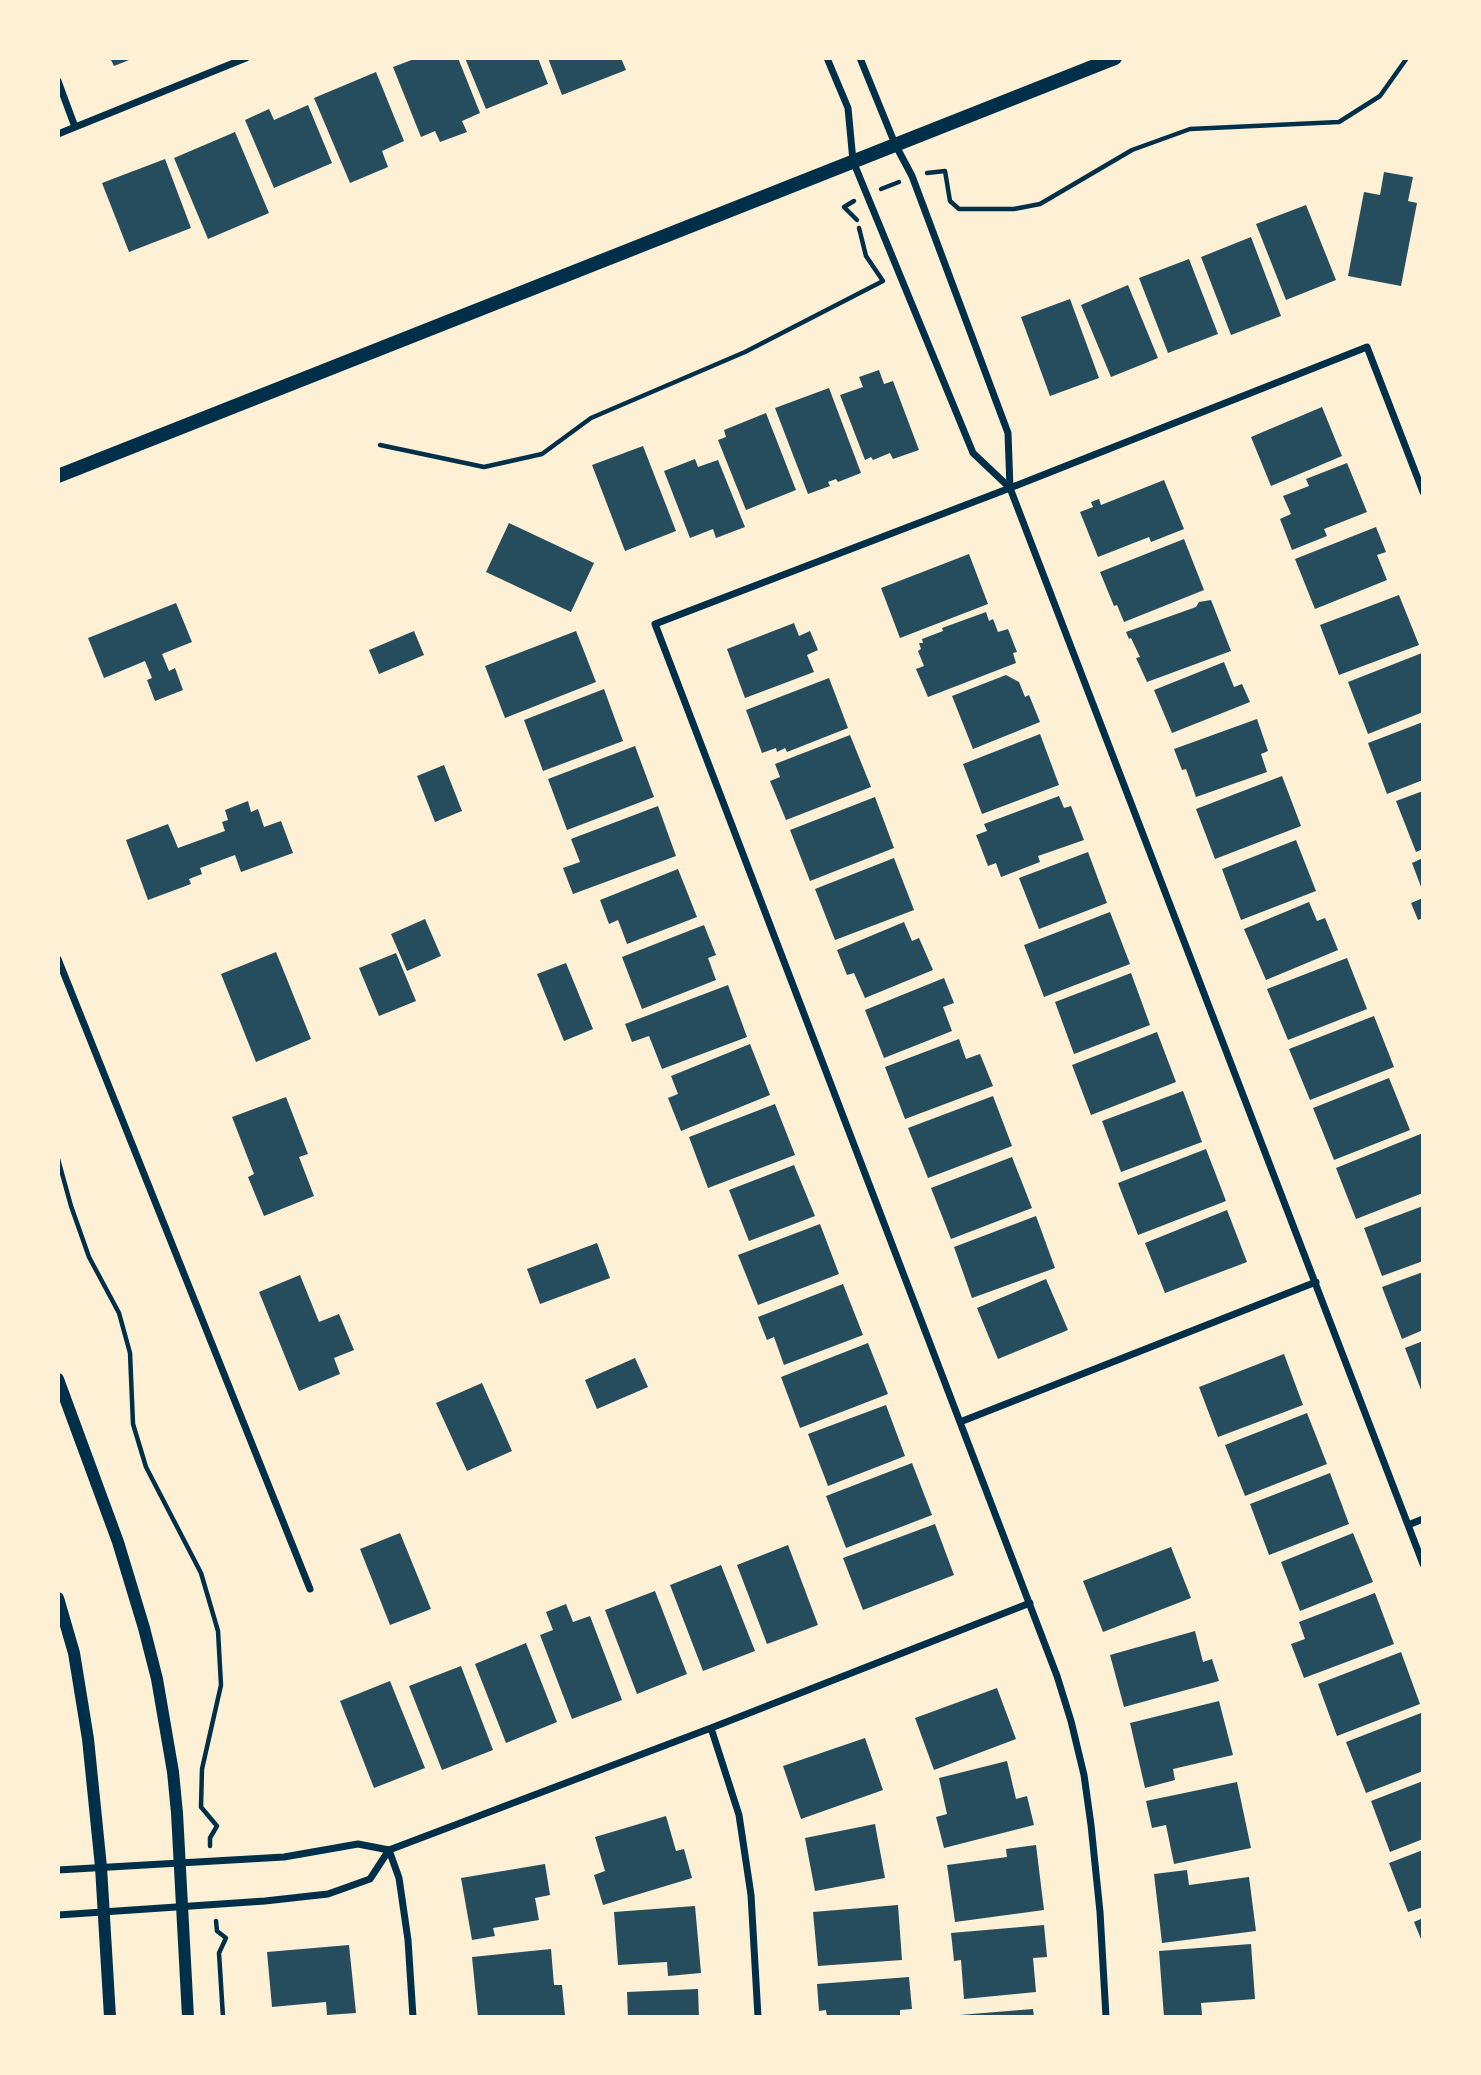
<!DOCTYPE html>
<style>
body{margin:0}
#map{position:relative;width:1481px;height:2075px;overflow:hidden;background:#fdf0d5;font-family:Quicksand,sans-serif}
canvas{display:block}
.frame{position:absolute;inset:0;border:60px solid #fdf0d5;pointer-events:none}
</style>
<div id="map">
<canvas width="1481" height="2075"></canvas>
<div class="frame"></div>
</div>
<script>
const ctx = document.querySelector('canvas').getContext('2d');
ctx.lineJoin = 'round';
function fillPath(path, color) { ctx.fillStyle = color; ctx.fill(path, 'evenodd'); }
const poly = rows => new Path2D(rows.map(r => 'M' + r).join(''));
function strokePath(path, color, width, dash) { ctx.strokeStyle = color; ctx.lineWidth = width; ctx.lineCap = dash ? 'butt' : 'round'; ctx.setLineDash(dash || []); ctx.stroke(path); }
const building = poly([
 [110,58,134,58,114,66],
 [417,58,458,58,480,113,462,121,467,132,440,142,435,131,421,137,393,67],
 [465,58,538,58,548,84,486,109],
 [548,58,621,58,626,70,562,95],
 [376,72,404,141,382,151,388,167,350,183,314,98],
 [308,105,332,163,274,188,245,120,269,109,274,120],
 [235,132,269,213,208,239,174,158],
 [165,159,191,228,129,252,102,183],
 [1384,172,1413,177,1408,201,1417,203,1401,286,1348,276,1364,192,1380,195],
 [1306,205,1336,280,1286,300,1256,224],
 [1251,237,1281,316,1231,335,1201,257],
 [1189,259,1218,334,1168,353,1139,278],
 [1128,285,1158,358,1111,377,1081,305],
 [1070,299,1099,378,1050,396,1021,317],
 [879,370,884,384,893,381,919,450,893,459,890,453,873,460,871,457,865,460,840,395,863,387,859,377],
 [829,388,861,473,838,482,836,479,828,482,830,486,808,494,775,408],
 [1322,407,1342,456,1271,486,1251,437],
 [766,413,796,490,746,510,718,440,726,437,724,430],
 [643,446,676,531,625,551,592,465],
 [695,459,698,467,718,460,745,527,716,538,713,529,690,538,664,471],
 [1347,463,1367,512,1324,529,1327,536,1292,550,1280,519,1291,514,1283,496,1309,486,1306,479],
 [1164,480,1184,529,1151,542,1149,537,1098,557,1080,512,1093,507,1091,502,1099,499,1101,505],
 [509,523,594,563,571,612,486,572],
 [1376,527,1386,552,1377,555,1387,580,1315,609,1295,559],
 [1184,539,1204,590,1124,622,1117,605,1114,606,1100,572],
 [969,554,988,604,900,638,881,588],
 [1399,595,1419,645,1339,675,1320,625],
 [1211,600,1231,651,1147,682,1136,658,1140,657,1131,638,1129,639,1126,632,1196,607,1199,602],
 [176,603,192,642,162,654,169,671,175,668,183,690,155,701,147,680,152,678,145,661,104,678,88,638],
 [986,612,989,621,993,619,998,632,1008,629,1017,652,1013,653,1016,663,928,697,916,669,924,666,918,651,921,649,919,643,923,643,922,639,943,631,942,628],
 [794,623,799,636,810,631,818,650,807,655,814,672,745,698,727,649],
 [414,631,424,655,379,674,369,650],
 [576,631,596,682,505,718,485,666],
 [1422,653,1423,712,1368,734,1348,682],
 [1224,662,1234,687,1242,684,1250,702,1172,733,1154,690],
 [1006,675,1019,682,1025,697,1029,695,1040,722,973,749,952,696],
 [829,678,848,728,787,752,785,748,777,752,776,748,762,753,746,710],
 [604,689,623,741,543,771,524,720],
 [1257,719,1268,751,1261,754,1267,772,1196,797,1186,769,1182,770,1174,749],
 [1423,722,1423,780,1387,794,1368,743],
 [1040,734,1059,785,982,814,963,764],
 [850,735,871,787,786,820,770,781,780,777,775,764],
 [635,746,654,797,567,830,548,779],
 [444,765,462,811,435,822,417,776],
 [1282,776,1301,826,1215,859,1196,809],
 [1423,791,1423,849,1416,852,1396,801],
 [1059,796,1064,808,1071,806,1084,840,1038,856,1040,862,1001,877,996,863,988,866,976,835,987,831,984,824],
 [875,797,894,848,810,881,790,830],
 [248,801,251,812,258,809,264,827,281,821,293,853,241,872,235,855,200,868,202,874,189,879,191,884,148,900,126,840,168,824,178,848,225,831,222,822,228,820,225,810],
 [658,806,676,856,573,894,563,868,580,862,571,839],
 [1296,840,1316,891,1241,920,1222,869],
 [1088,852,1107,903,1039,929,1019,878],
 [894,858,914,910,835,940,815,889],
 [1423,858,1423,892,1412,863],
 [678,869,697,917,627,944,618,920,609,924,600,900],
 [1423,898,1423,918,1418,920,1411,903],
 [1309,902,1317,921,1325,918,1338,950,1266,980,1244,929],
 [1110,912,1130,964,1044,997,1024,945],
 [425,919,441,956,407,971,391,934],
 [904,922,912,941,919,938,933,970,865,998,854,973,847,975,837,950],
 [704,925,716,955,708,958,716,980,642,1009,622,957],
 [276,952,311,1039,256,1062,221,974],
 [396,953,416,1001,379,1016,359,968],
 [1347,958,1367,1009,1288,1040,1267,989],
 [566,963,593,1029,564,1041,537,974],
 [1131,973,1150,1025,1074,1054,1055,1002],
 [944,978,954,1003,943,1007,952,1031,884,1058,865,1010],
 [728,985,747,1037,662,1069,649,1036,632,1042,625,1024],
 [1374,1016,1394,1067,1310,1100,1289,1049],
 [1157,1032,1176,1082,1091,1115,1072,1065],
 [959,1039,966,1059,980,1054,993,1086,905,1119,885,1067],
 [750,1044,770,1095,681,1131,668,1098,678,1094,671,1076],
 [1389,1078,1410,1130,1334,1160,1313,1108],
 [1183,1091,1202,1142,1121,1172,1102,1121],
 [993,1096,1012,1146,928,1178,908,1128],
 [286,1097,308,1154,299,1157,314,1196,264,1216,248,1177,254,1174,232,1117],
 [775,1104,795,1155,708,1188,689,1137],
 [1423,1133,1423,1193,1356,1219,1336,1168],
 [1206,1149,1226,1201,1138,1235,1118,1183],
 [1012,1157,1032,1208,951,1239,931,1188],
 [794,1165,815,1216,749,1241,729,1190],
 [1423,1206,1423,1261,1382,1276,1364,1228],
 [1227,1210,1247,1262,1165,1293,1145,1243],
 [1036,1216,1055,1268,972,1298,954,1247],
 [820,1224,839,1274,758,1305,738,1255],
 [597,1243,610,1278,540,1304,527,1269],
 [1423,1272,1423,1330,1402,1339,1382,1287],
 [300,1275,319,1322,339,1314,354,1350,334,1358,340,1374,299,1391,259,1292],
 [1046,1279,1068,1330,998,1359,977,1308],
 [843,1284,863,1335,784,1365,774,1337,767,1340,758,1317],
 [1423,1341,1423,1395,1405,1348],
 [868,1343,888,1394,800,1428,781,1377],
 [1284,1354,1303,1405,1218,1437,1199,1387],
 [635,1358,648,1387,597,1409,585,1380],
 [482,1383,512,1451,467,1471,436,1403],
 [886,1405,905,1456,828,1486,808,1434],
 [1307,1413,1327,1464,1245,1496,1225,1445],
 [912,1463,932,1515,846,1548,826,1496],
 [1330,1473,1349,1524,1269,1555,1250,1504],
 [935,1524,954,1575,863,1610,843,1558],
 [400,1533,431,1609,390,1625,360,1549],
 [1353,1533,1373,1582,1300,1611,1281,1562],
 [788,1545,818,1625,767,1644,737,1565],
 [1171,1547,1191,1598,1103,1632,1083,1581],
 [721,1565,755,1651,703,1671,670,1585],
 [655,1591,687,1674,637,1694,605,1610],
 [1375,1593,1394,1644,1304,1678,1291,1644,1305,1639,1299,1622],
 [566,1604,573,1622,590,1616,622,1700,572,1719,540,1635,553,1630,546,1612],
 [1195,1631,1203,1662,1212,1659,1219,1681,1124,1707,1110,1655],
 [526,1643,557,1722,506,1743,475,1664],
 [1401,1652,1420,1704,1337,1736,1318,1684],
 [461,1666,493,1750,442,1770,409,1686],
 [390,1681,425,1768,374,1788,340,1701],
 [997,1688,1016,1739,934,1770,915,1718],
 [1219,1701,1233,1755,1173,1769,1175,1780,1145,1788,1130,1723],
 [1421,1713,1423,1771,1366,1793,1346,1742],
 [865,1738,883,1790,801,1819,783,1766],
 [1007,1761,1016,1799,1027,1796,1034,1825,944,1848,936,1817,947,1814,939,1778],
 [1423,1781,1423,1839,1390,1852,1371,1801],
 [1237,1782,1251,1848,1174,1864,1166,1825,1152,1828,1146,1801],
 [666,1816,676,1851,684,1849,692,1878,603,1905,594,1875,605,1871,595,1837],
 [875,1824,885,1878,815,1891,805,1838],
 [1036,1845,1044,1910,955,1922,947,1865,1007,1857,1006,1849],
 [1423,1850,1423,1907,1408,1912,1389,1863],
 [545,1864,550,1895,535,1898,539,1920,493,1928,495,1936,472,1940,461,1878],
 [1187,1870,1189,1885,1249,1877,1256,1931,1162,1943,1154,1874],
 [898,1905,902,1960,818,1966,813,1912],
 [695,1906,701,1973,668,1976,667,1962,618,1965,614,1912],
 [1423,1918,1423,1944,1414,1922],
 [1044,1925,1047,1957,1033,1958,1036,1992,964,1999,961,1960,954,1961,951,1933],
 [1251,1944,1255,1999,1201,2003,1202,2015,1164,2017,1159,1951],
 [349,1945,356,2013,327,2015,326,2002,272,2007,267,1952],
 [551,1949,554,1985,562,1985,565,2015,478,2017,472,1957],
 [909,1977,912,2009,900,2010,900,2017,827,2017,826,2010,819,2011,817,1984],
 [698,1989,699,2017,628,2017,627,1992],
 [1033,2009,1034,2017,960,2017,959,2015]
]);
const path = poly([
 [927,173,945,171,950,201,959,209,1014,209,1040,204,1132,150,1190,129,1339,122,1380,96,1407,58],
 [881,189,899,182],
 [854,201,844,207,857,220],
 [380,445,484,467,542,454,591,418,745,352,883,281,866,256,859,228],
 [58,1159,71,1206,89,1257,119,1313,130,1353,133,1424,146,1467,201,1573,218,1631,221,1685,202,1769,201,1807,217,1826,210,1838,210,1846],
 [216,1921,217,1931,226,1938,219,1953,223,2017]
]);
const minor = poly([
 [827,58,848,108,853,161,973,453,1010,488],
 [860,58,895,144,912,176,1008,433,1010,488,1423,1564],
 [58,81,75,127],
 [58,134,246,58],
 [58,959,310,1589],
 [960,1422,1316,1282],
 [1408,1525,1423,1519],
 [711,1728,739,1815,751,1895,758,2017],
 [389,1850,399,1878,408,1940,413,2017],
 [58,1870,284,1857,358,1844,389,1850,711,1728,1030,1603],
 [58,1915,265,1901,328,1894,370,1879,389,1850],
 [1106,2017,1100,1912,1091,1825,1084,1775,1071,1721,1057,1676,655,624,1010,488,1367,347,1423,492]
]);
const tertiary = poly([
 [58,1379,118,1542,144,1628,157,1679,173,1772,177,1813,188,2017],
 [58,1598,74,1653,88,1739,101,1867,110,2017]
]);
const secondary = poly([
 [58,476,1115,58]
]);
fillPath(building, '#264d5e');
strokePath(path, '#003049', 4.5);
strokePath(minor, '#003049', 7);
strokePath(tertiary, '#003049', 12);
strokePath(secondary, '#003049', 14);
</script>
